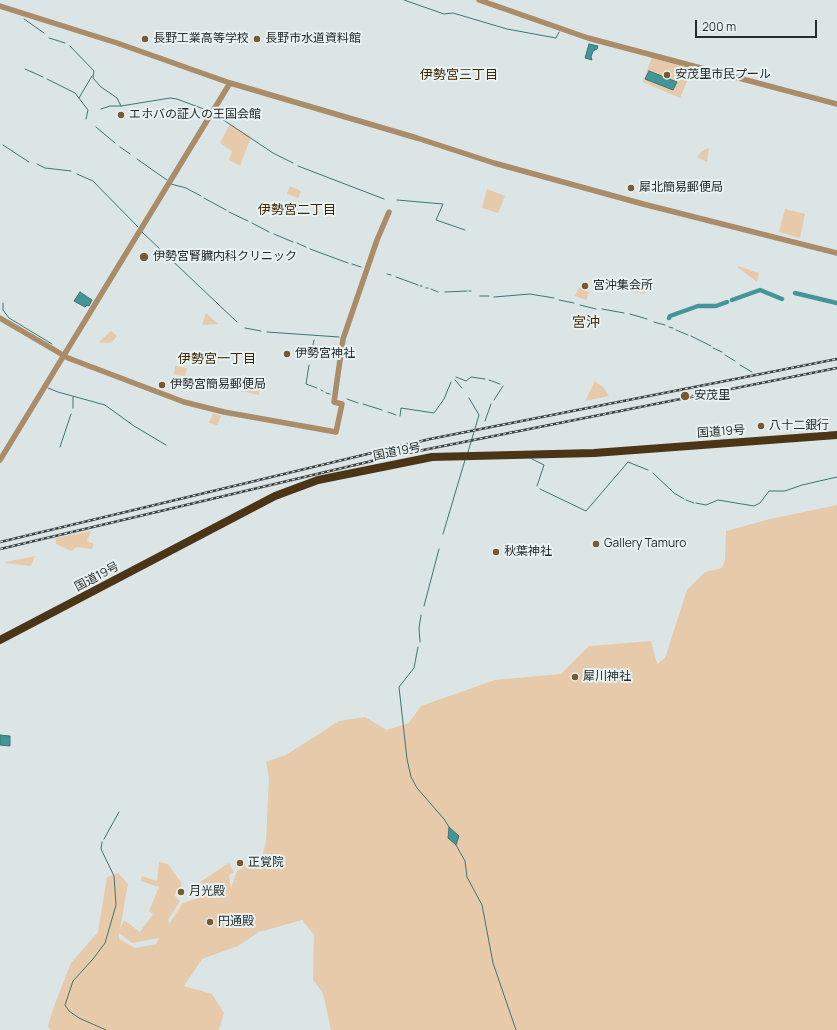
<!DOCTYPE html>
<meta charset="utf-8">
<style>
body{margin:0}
#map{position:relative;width:837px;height:1030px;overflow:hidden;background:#dbe5e5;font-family:Manrope,sans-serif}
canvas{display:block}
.scale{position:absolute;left:695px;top:20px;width:122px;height:18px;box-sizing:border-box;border:2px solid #272b2b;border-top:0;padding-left:5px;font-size:12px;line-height:14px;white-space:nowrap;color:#272b2b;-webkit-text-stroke:3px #e8f2f2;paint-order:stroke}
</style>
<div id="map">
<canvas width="837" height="1030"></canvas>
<div class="scale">200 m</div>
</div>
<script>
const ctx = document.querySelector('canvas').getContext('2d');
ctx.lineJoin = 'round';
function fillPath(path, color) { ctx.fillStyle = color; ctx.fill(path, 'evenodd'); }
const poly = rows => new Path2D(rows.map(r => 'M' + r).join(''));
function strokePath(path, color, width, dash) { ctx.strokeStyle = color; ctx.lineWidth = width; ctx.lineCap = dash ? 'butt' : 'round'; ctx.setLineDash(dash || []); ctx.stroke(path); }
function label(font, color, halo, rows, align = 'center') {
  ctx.font = font + ' Manrope,"Noto Sans JP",sans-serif'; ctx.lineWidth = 4; ctx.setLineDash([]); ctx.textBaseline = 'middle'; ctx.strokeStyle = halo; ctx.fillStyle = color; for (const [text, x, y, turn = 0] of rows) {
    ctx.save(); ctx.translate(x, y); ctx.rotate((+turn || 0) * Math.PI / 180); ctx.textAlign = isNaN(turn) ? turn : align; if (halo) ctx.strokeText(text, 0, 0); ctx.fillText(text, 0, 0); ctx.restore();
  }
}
const green = poly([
 [652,57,688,67,687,71,691,72,680,98,643,82],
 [230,124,251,137,240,166,229,160,232,151,220,143],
 [709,148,707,162,697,157,702,151],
 [290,186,301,191,298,198,287,194],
 [487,189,505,196,498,213,482,208],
 [785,209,805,214,800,238,779,232],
 [738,266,759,273,757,282,737,267],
 [628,280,630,280,647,291,644,294,624,289],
 [579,287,589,292,586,300,575,296],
 [206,313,218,324,202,325],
 [111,331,117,336,112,342,107,343,99,342],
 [175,366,187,368,185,376,174,374],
 [595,381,604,388,609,396,585,401],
 [242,384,260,386,259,395,242,391],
 [213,413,221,416,217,425,209,423],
 [837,505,837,1030,331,1030,323,993,313,980,314,935,302,920,259,932,238,946,202,959,184,986,212,994,224,1013,219,1030,50,1030,48,1026,53,1009,71,963,98,932,107,877,118,873,128,884,120,929,124,920,140,932,153,914,149,911,159,887,141,881,142,876,157,881,159,862,168,864,182,884,174,895,180,901,168,920,169,924,183,903,207,895,200,882,229,863,234,872,229,875,231,888,237,871,262,857,266,841,269,778,266,762,286,755,339,721,365,717,387,730,409,723,421,706,495,680,561,674,589,646,651,641,657,664,665,658,687,590,705,572,722,568,725,560,726,531,770,519],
 [119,933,132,943,159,938,156,944,135,948,119,939],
 [91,531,87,541,94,544,92,549,77,547,71,551,56,544,55,538],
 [35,556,31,566,5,563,6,562]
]);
const water = poly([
 [589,44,598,46,597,49,593,51,591,57,592,60,585,58,589,44],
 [649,71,677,82,673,90,645,79,649,71],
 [80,292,92,300,89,306,87,305,85,307,74,301,80,292],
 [0,735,10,736,10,746,0,745,0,735],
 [449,827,459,836,456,845,448,838,449,827]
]);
const stream = poly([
 [404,0,444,14,453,13,507,29,556,38,559,32],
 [24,19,44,33],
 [49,38,65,43],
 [70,46,94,71,93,78,101,87,117,98,121,106,170,98,177,99,209,111],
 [25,69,43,77],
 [47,79,75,93,88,110,86,119],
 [79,98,92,76],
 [101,109,110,106,121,106],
 [216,115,273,153,293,163],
 [96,127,115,143],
 [3,145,29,162],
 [120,147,130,154],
 [137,159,167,180],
 [37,164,45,168,71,171],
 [298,166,384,199],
 [77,174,93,181,138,227],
 [171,184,186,188,201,196],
 [204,198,226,210],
 [397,200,443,204,436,220,465,230],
 [229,212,248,221],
 [252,223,269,232],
 [142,232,237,322],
 [274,234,293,242],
 [297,243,306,247],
 [310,249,348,263],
 [352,264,361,267],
 [387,274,391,275],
 [396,277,418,285],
 [420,286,422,286],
 [426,288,428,288],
 [431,289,438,292],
 [469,291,471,291],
 [445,292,467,291],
 [480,296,489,296],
 [494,297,530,294,554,298],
 [559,300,574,303],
 [3,303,3,310,9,318,52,344],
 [580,305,596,309],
 [602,309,624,313],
 [630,314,647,319],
 [654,322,665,325],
 [669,327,673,328],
 [245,328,261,331],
 [676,330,688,335],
 [267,332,339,337],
 [691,336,711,346],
 [713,348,722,352],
 [725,355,735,361],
 [310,359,314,340],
 [309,365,306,384,317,388],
 [740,365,752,372],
 [456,377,466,381,471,377,485,379],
 [455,380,462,388],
 [489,380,500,384],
 [48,388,58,392,105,405,134,426,166,445],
 [321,390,323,391],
 [326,393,330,394],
 [73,397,73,408],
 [347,399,358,403],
 [494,400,503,386],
 [363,404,382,410],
 [388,412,396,415],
 [400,416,401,408,434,413,444,399,451,382],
 [485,421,491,404],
 [60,447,71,414],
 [468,452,479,415,469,398],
 [532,459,544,465,537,486],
 [653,473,674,493,684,499],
 [540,489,586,511,628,462,648,470],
 [686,500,694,503],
 [696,503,706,505,718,500,754,506,760,503,769,491,785,491,802,485,837,477],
 [443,534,465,460],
 [424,606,439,549],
 [420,642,419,628,421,615],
 [418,647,414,668,399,687,407,759,411,777,417,788,444,819,449,827],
 [104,839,119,812],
 [102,842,101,849,114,876,116,905,105,943,93,959,73,981,65,1005,69,1011,79,1018,106,1030],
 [456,845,465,861,467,877,482,905,493,963,516,1030]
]);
const canal = poly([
 [795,293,837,303],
 [732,300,760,290,782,299],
 [669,318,670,316,698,306,716,306,727,302]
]);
const minor = poly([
 [479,0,588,38,837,104],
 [0,6,117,43,230,83,417,138,494,163,643,204,837,253],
 [0,318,68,358,184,402,224,412,336,432,342,404,334,402,343,339,377,240,389,212],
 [0,460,230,83]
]);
const highway = poly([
 [0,640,275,496,318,480,432,457,594,453,837,435]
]);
const rail = poly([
 [0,542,430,439,837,359],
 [0,549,393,456,837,368]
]);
const markers = [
 [145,39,4,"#79592f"],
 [257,39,4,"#79592f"],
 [667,75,4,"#79592f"],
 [121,115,4,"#79592f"],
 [631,188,4,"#79592f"],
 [144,257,5,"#79592f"],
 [585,286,4,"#79592f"],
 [287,354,4,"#79592f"],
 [162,385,4,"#79592f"],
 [685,396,5,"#79592f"],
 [761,426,4,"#79592f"],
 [596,544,4,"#79592f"],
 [496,552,4,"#79592f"],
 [575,677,4,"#79592f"],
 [240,863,4,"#79592f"],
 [181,892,4,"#79592f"],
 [210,922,4,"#79592f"]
];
const poiNames = [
 ["長野工業高等学校",153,39],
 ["長野市水道資料館",265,39],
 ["安茂里市民プール",675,75],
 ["エホバの証人の王国会館",129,115],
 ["犀北簡易郵便局",639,188],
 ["伊勢宮腎臓内科クリニック",153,257],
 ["宮沖集会所",593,286],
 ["伊勢宮神社",295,354],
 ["伊勢宮簡易郵便局",170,385],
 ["安茂里",694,396],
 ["八十二銀行",769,426],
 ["Gallery Tamuro",604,544],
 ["秋葉神社",504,552],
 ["犀川神社",583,677],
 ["正覚院",248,863],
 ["月光殿",189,892],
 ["円通殿",218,922]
];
const streetNames = [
 ["国道19号",721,432,-4],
 ["国道19号",397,452,-11],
 ["国道19号",97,577,-28]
];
const neighbourhoodNames = [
 ["伊勢宮三丁目",459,75],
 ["伊勢宮二丁目",297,210],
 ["伊勢宮一丁目",217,359]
];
const quarterNames = [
 ["宮沖",586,323]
];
fillPath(green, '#e7caa9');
fillPath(water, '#449597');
strokePath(water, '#3b7577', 1);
strokePath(stream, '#3b7577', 1);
strokePath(canal, '#449597', 4.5);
strokePath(minor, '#aa8c68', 5.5);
strokePath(highway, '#4c3517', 8);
strokePath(rail, '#3b4040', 2.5);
strokePath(rail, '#e8f2f2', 1, [3]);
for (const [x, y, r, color] of markers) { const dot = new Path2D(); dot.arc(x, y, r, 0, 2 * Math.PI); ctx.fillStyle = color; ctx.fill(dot); strokePath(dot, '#e8f2f2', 1.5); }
label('12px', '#272b2b', '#e8f2f2', poiNames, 'left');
label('12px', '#272b2b', '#e8f2f2', streetNames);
label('13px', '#3f2703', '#e8f2f2', neighbourhoodNames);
label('14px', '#3f2703', '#e8f2f2', quarterNames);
</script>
